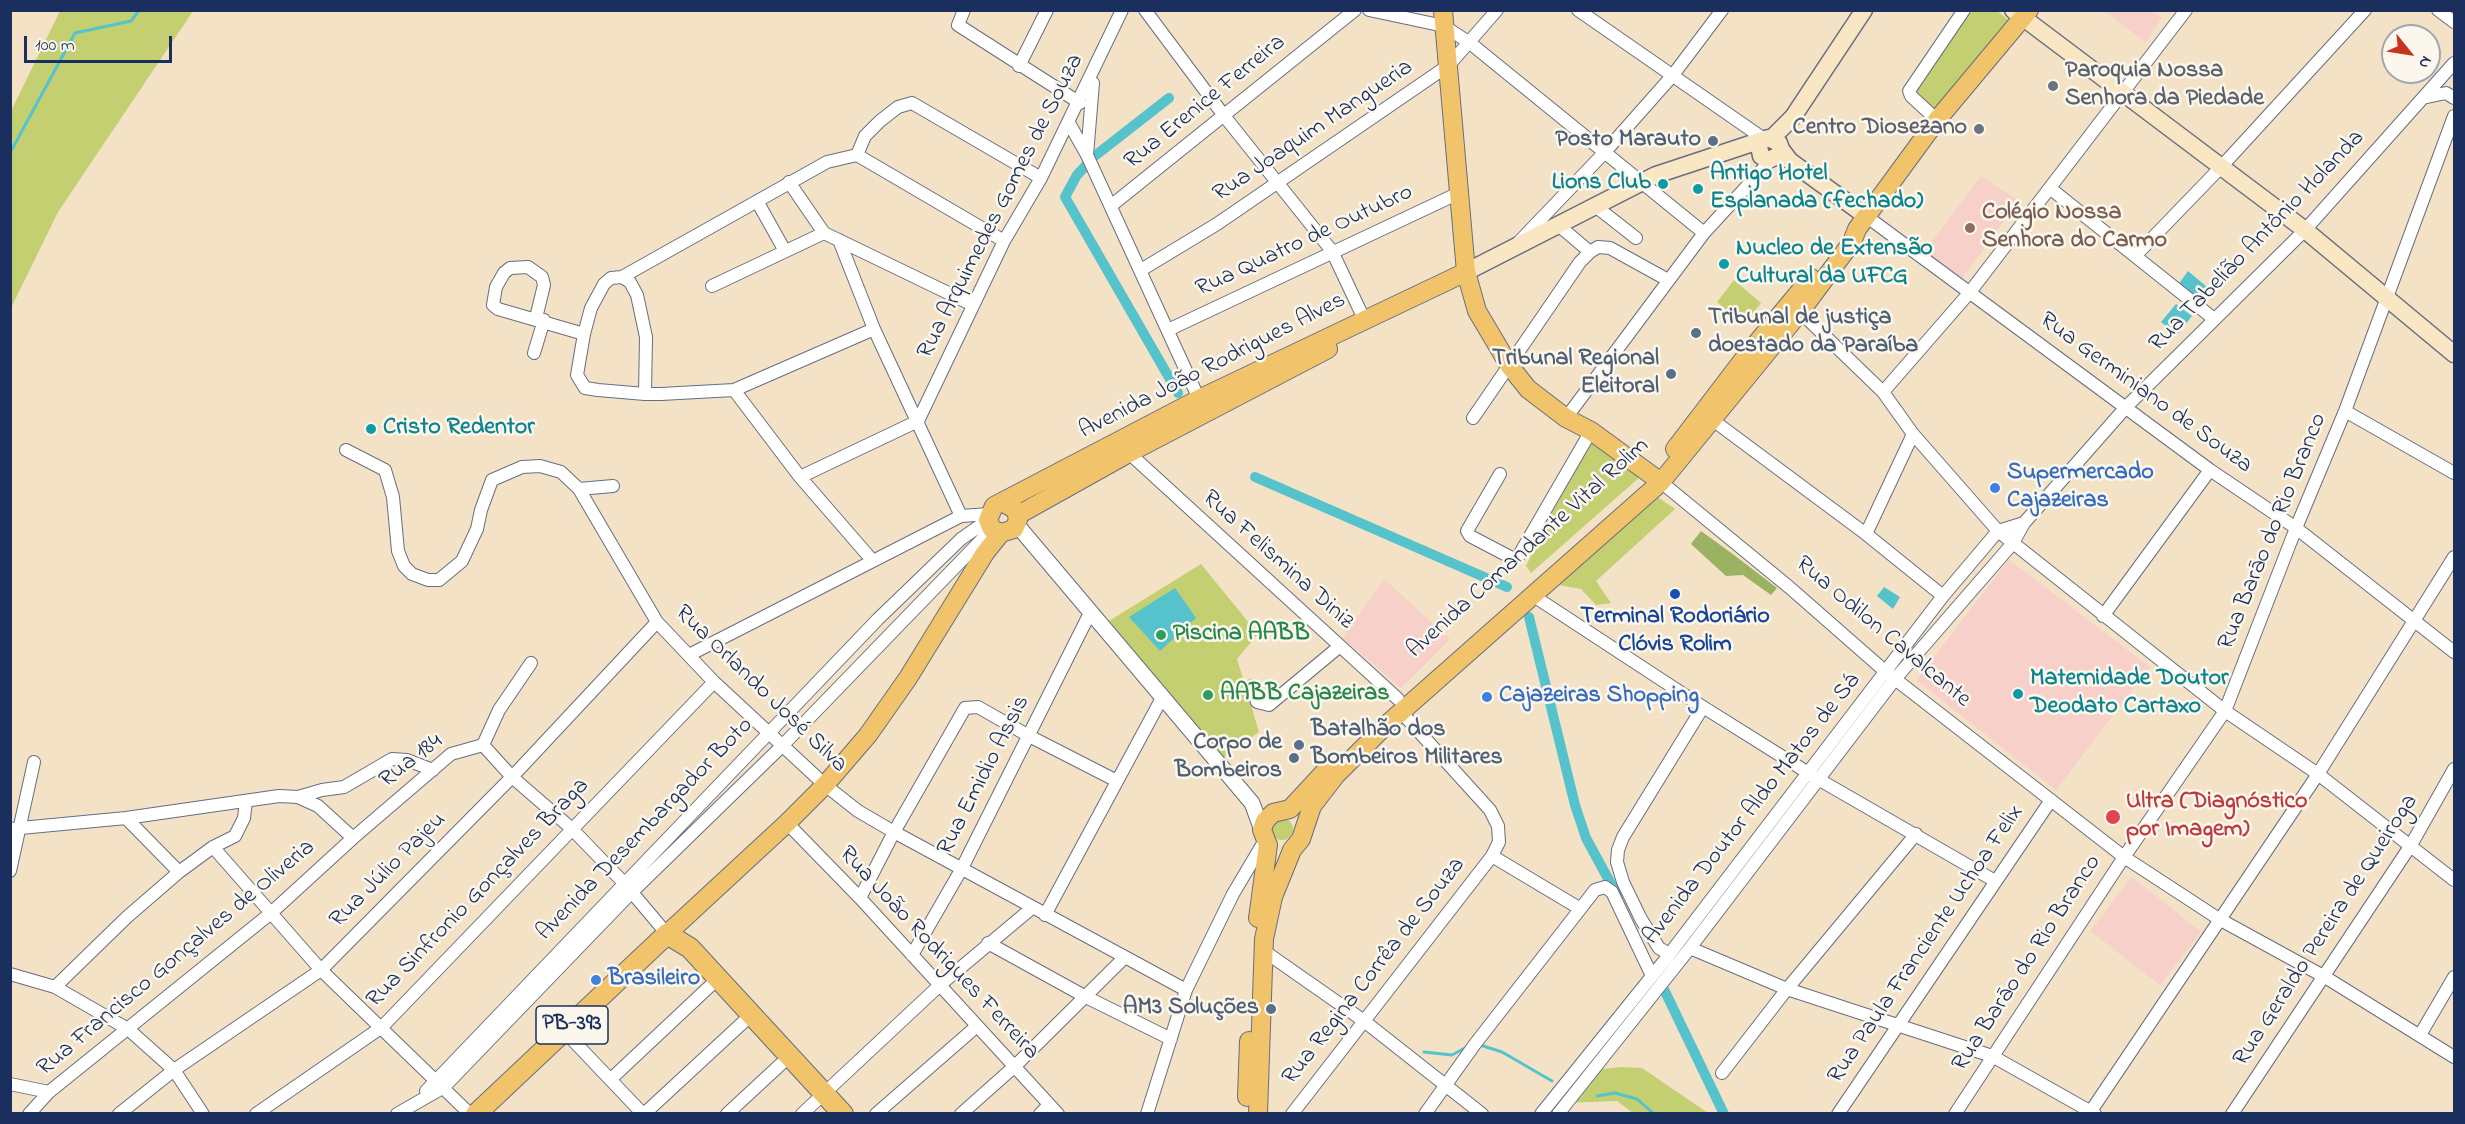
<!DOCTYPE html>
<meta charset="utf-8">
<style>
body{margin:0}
#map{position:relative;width:2465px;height:1124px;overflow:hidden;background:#f3e2c6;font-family:"Indie Flower",sans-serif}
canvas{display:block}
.frame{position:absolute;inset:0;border:12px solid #1b2f5e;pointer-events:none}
.north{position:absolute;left:2381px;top:24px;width:60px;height:60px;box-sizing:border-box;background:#fbf7ec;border:2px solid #a1a7b3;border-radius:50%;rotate:120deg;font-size:16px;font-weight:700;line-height:24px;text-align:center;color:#1b2f5e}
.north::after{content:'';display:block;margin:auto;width:21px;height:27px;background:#c8321e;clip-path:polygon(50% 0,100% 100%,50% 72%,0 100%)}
.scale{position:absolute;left:24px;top:36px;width:148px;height:27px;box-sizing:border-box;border:3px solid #1b2f5e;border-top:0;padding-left:8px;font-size:18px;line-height:21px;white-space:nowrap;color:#1b2f5e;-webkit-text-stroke:4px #fbf7ec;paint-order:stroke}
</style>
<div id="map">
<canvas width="2465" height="1124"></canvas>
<div class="frame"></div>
<div class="north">N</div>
<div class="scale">100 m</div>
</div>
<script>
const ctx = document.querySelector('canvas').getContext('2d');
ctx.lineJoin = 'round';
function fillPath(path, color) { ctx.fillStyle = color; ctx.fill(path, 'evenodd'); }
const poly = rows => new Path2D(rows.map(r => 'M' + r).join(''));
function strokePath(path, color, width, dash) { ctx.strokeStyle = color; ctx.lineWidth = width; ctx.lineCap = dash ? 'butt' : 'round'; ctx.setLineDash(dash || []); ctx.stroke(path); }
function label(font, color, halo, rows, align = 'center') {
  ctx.font = font + ' "Indie Flower",sans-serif'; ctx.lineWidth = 5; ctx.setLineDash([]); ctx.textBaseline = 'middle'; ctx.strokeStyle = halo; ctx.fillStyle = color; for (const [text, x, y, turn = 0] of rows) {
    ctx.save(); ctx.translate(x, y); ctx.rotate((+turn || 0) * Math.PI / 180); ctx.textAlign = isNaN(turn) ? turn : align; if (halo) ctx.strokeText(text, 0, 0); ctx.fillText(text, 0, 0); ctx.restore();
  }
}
const built = poly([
 [2105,11,2152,11,2162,18,2145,42],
 [1981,176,2019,201,1960,281,1922,254],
 [2009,560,2150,667,2056,790,1916,680],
 [1384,579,1450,639,1401,688,1343,638],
 [2132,877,2201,932,2160,985,2090,931]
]);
const green = poly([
 [60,11,193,11,58,212,11,308,11,111],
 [1970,11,1997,11,2010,21,1936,111,1910,92],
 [1734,280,1761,303,1744,324,1717,302],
 [1589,437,1641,476,1531,573,1526,566],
 [1653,494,1675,509,1596,581,1611,603,1596,605,1581,589,1553,584],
 [1201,564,1258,634,1237,659,1259,732,1220,760,1109,621],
 '1271 829a11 11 0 1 1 22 0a11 11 0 1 1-22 0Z',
 [1621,1067,1642,1068,1708,1113,1633,1113,1617,1101,1566,1103,1602,1069]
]);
const forest = poly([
 [1701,531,1734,555,1777,588,1771,595,1743,575,1726,576,1691,544]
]);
const water = poly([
 [2188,271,2207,287,2196,300,2178,285],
 [2176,304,2192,316,2177,335,2161,322],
 [1884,587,1900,597,1893,609,1877,596],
 [1175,588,1196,618,1160,651,1129,617]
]);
const stream = poly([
 [10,153,75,33,131,21,139,10],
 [1480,1045,1502,1052,1552,1081],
 [1424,1052,1452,1055,1465,1048],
 [1597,1096,1615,1093,1637,1099,1654,1114]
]);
const canal = poly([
 [1096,155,1169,98],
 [1090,161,1077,175,1065,197,1178,393],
 [1255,477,1507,587],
 [1529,617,1575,805,1586,838,1617,895],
 [1659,979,1724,1114]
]);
const minor = poly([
 [964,10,958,25,1080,103],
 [1145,10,1225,117,1332,251,1364,319],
 [1369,10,1444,26,1470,43,1704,233],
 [1578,10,1764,139],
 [2438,10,2454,22],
 [1019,66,1047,10],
 [1093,83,1087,155,1199,399],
 [2427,97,2446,93,2454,98],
 [1937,120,1911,96,1909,91,1964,10],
 [1069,123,1087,155],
 [857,155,865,136,880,121,898,107,912,103,1041,178],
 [857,155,1004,241],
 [789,182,824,233,973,305],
 [2051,189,2214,319],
 [757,201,785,251],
 [1112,205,1355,10],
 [1594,205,1636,238],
 [1866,216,2210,470,2296,528,2454,652],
 [1557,224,1590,252],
 [839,240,874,329,961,516],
 [1517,244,1604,153,1673,75,1722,10],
 [2136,255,2222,166,2365,10],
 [1141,270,1217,224,1449,65,1497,10],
 [622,277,827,162,857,155],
 [712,286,824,233],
 [1795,307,1883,392,1913,434,1998,531,2225,711,2318,774,2454,880],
 [536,318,544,285,542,277,528,267,510,268,504,273,496,287,493,305,498,309,584,334],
 [1168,330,1461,192],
 [534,353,544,320],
 [734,390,800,477,872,560],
 [1883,392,1970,292,2186,10],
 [645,394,646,337,637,295,630,282,622,277,611,278,604,284,591,308,584,334,577,375,585,388,598,390,645,394,661,394,734,390,874,329],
 [2345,411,2454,473],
 [1473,418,1580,262,1590,252,1598,247,1610,248,1668,280],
 [1566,418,1704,233,1771,160],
 [918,421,1004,241,1041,178,1122,10],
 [1714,421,1866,534,1943,596],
 [346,450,385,470,393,497,398,551,404,566,412,574,428,580,439,580,462,561,477,529,481,510,492,480,522,467,540,466,561,472,579,489,657,622,714,682,825,785,858,811,894,832,1186,990],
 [1129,453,1398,699],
 [1500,474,1467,531,1470,536,1512,558,1518,557,1591,431],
 [800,477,918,421],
 [1661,482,1789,587,1886,672,2124,857,2219,919,2325,977,2454,1057],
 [579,489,613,486],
 [1866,534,1913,434],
 [1532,595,1703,707,1818,779,1995,881],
 [2103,616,2210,470],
 [689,655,961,516,989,514],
 [1252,686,1257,702,1269,705,1340,646],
 [483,745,512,777,571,828,624,883,667,934],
 [483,745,499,710,531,663],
 [298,797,322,790,344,787,392,759,407,760,433,770],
 [126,818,179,872],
 [787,823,860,898,1058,1114],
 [10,829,126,818,279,796,298,797,318,806,353,838],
 [213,847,321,970,470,1114],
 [1492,856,1579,908],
 [10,871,34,762],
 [860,898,894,832,965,708,978,707,1029,736,1117,781],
 [1045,915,1163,696],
 [988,943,1086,997,1171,1039],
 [1690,948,1787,989,1992,1056,2095,1114],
 [1264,951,1364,1021,1482,1114],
 [1669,954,1659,948,1641,919,1623,882,1617,862,1618,850,1623,837,1703,707],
 [912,955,961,870,1090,613],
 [10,974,55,987,128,1029,174,1070,203,1114],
 [55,987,127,917,179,872,213,847,235,836,244,818,246,801],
 [565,1032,643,1114],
 [2420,1035,2454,977],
 [1722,1073,1787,989,1916,834],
 [612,1078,710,986],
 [10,1084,49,1092],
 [426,1091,878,619,961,539,988,520],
 [2091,1111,2318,774,2454,557],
 [29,1114,49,1092,271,913,353,838,451,754,483,745],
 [119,1114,174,1070,321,970,512,777,657,622],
 [256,1114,382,1027,714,682],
 [397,1114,444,1087,630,894,782,746,992,529],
 [644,1114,751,1015],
 [727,1114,781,1064],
 [802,1114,940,985,1032,908],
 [876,1114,977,1026],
 [961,1114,1015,1066,1124,958],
 [1040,1114,1049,1105],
 [1147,1114,1186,990,1233,894,1265,840],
 [1292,1114,1492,856,1499,842,1498,826,1490,810,1402,713],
 [1425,1114,1475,1044,1595,890,1605,887,1612,892,1652,976],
 [1541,1114,1665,960,1943,596,1998,531,2024,523],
 [1558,1114,1690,948,1895,679,2013,543,2024,523,2127,406,2305,230,2454,63],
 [1838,1114,2051,800],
 [1955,1114,2124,857,2225,711,2296,528,2345,411,2454,116],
 [2232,1114,2411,845,2454,769]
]);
const tertiary = poly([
 [1017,525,1252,803,1262,830]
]);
const secondary = poly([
 [2013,10,2305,230,2454,354],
 [1772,138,1793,117,1864,10],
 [1781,149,1790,161,1866,216],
 [1466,272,1656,175,1768,138,1779,143,1781,149,1778,156,1768,160,1761,156,1759,146,1762,140]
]);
const primary = poly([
 [1443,10,1466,272,1477,311,1509,365,1528,389,1566,418,1591,431,1661,482],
 [1675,449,1746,356,1811,278],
 [1004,503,1016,510,1018,520,1014,529,1001,533,992,529,988,520,994,506,1199,399,1466,272],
 [1018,515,1129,453,1328,349],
 [1258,918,1268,845,1262,830,1265,821,1273,813,1290,809,1328,768],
 [667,934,787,823,825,785,868,735,908,678,985,553,1001,533],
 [1247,1097,1249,1041],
 [1258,1114,1264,939,1273,897,1292,850,1301,839,1312,806,1336,775,1384,727,1661,482,1800,312,1852,242,1857,229,1937,120,2029,10]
]);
const trunk = poly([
 [667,934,690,948,843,1114],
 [476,1114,667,934]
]);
const markers = [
 [2053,86,6,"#6b7280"],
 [1979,129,6,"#6b7280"],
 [1713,141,6,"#5c6f8a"],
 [1663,184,6,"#0f9aa8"],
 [1698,189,6,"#0f9aa8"],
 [1970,228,6,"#8d6e63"],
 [1724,264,6,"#0f9aa8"],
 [1696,333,6,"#5c6f8a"],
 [1671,374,6,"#5c6f8a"],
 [371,429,6,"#0f9aa8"],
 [1995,488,6,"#3f7fe0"],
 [1675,594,6,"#1a4fb4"],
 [1161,635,6,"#2e9e5b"],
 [2018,694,6,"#0f9aa8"],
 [1208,695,6,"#2e9e5b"],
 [1487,697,6,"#3f7fe0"],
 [1299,745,6,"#5c6f8a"],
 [1294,758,6,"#5c6f8a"],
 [2113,817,8,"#e0444e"],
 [596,980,6,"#3f7fe0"],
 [1271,1009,6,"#5c6f8a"]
];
const shields = [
 [572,1025,72]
];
const shieldNames = [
 ["PB-393",572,1025]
];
const worshipNames = [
 ["Paroquia Nossa",2065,72],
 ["Senhora da Piedade",2065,100],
 ["Centro Diosezano",1967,129,"right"]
];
const streetNames = [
 ["Rua Erenice Ferreira",1206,103,-39],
 ["Rua Joaquim Mangueria",1314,132,-34],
 ["Rua Arquimedes Gomes de Souza",1002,207,-63],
 ["Rua Quatro de Outubro",1305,242,-25],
 ["Rua Tabelião Antônio Holanda",2258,242,-46],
 ["Avenida João Rodrigues Alves",1213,367,-27],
 ["Rua Germiniano de Souza",2145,394,36],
 ["Rua Barāo do Rio Branco",2274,532,-68],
 ["Avenida Comandante Vital Rolim",1529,549,-42],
 ["Rua Felismina Diniz",1277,561,42],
 ["Rua Odilon Cavalcante",1882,633,40],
 ["Rua Orlando José Silva",760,690,44],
 ["Rua 184",412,762,-38],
 ["Rua Emidio Assis",985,776,-63],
 ["Avenida Doutor Aldo Matos de Sá",1753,810,-52],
 ["Avenida Desembargador Boto",646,830,-46],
 ["Rua Júlio Pajeu",389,871,-45],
 ["Rua Sinfronio Gonçalves Braga",479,894,-46],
 ["Rua Geraldo Pereira de Queiroga",2327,931,-57],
 ["Rua Paula Franciente Uchoa Felix",1927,945,-56],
 ["Rua João Rodrigues Ferreira",938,954,47],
 ["Rua Francisco Gonçalves de Oliveria",177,959,-40],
 ["Rua Barāo do Rio Branco",2028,964,-57],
 ["Rua Regina Corrêa de Souza",1375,972,-52]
];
const serviceNames = [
 ["Posto Marauto",1701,141],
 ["Tribunal de justiça",1708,319,"left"],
 ["doestado da Paraíba",1708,347,"left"],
 ["Tribunal Regional",1659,360],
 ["Eleitoral",1659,388],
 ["Batalhão dos",1311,731,"left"],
 ["Bombeiros Militares",1311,759,"left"],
 ["Corpo de",1282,744],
 ["Bombeiros",1282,772],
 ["AM3 Soluções",1259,1009]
];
const cultureNames = [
 ["Antigo Hotel",1710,175],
 ["Esplanada (fechado)",1710,203],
 ["Lions Club",1651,184,"right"],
 ["Nucleo de Extensão",1736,250],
 ["Cultural da UFCG",1736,278],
 ["Cristo Redentor",383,429],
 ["Maternidade Doutor",2030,680],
 ["Deodato Cartaxo",2030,708]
];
const educationNames = [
 ["Colégio Nossa",1982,214],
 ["Senhora do Carmo",1982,242]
];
const shopNames = [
 ["Supermercado",2007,474],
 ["Cajazeiras",2007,502],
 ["Cajazeiras Shopping",1499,697],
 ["Brasileiro",608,980]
];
const transitNames = [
 ["Terminal Rodoriário",1675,618],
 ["Clóvis Rolim",1675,646]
];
const leisureNames = [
 ["Piscina AABB",1173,635],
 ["AABB Cajazeiras",1220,695]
];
const healthNames = [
 ["Ultra (Diagnóstico",2126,803],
 ["por Imagem)",2126,831]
];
fillPath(built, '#f7d0ca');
fillPath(green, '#c3cf70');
fillPath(forest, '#9ab262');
fillPath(water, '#56c3cc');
strokePath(stream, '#56c3cc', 3);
strokePath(canal, '#56c3cc', 10);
strokePath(minor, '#676e82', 14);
strokePath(tertiary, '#676e82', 17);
strokePath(secondary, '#676e82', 19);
strokePath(primary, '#676e82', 20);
strokePath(trunk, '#676e82', 22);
strokePath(minor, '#fff', 12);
strokePath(tertiary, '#fff', 15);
strokePath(secondary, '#f9e7c3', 16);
strokePath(primary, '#f1c36a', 18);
strokePath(trunk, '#f1c36a', 20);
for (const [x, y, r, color] of markers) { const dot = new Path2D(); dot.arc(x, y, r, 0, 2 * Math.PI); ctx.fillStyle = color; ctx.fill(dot); strokePath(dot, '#fbf7ec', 2); }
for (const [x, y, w] of shields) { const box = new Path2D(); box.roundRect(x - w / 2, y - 19, w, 38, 4.5); ctx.fillStyle = '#fbf7ec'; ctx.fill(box); strokePath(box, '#1b2f5e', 1.5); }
label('bold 22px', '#1b2f5e', null, shieldNames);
label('bold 24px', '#5b616d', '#fbf7ec', worshipNames, 'left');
label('24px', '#1b2f5e', '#fbf7ec', streetNames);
label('bold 24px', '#4e5e75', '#fbf7ec', serviceNames, 'right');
label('bold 24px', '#0d838f', '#fbf7ec', cultureNames, 'left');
label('bold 24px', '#785e54', '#fbf7ec', educationNames, 'left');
label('bold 24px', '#366cbe', '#fbf7ec', shopNames, 'left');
label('bold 24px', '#164399', '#fbf7ec', transitNames);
label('bold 24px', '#27864d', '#fbf7ec', leisureNames, 'left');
label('bold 24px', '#be3a42', '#fbf7ec', healthNames, 'left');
</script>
